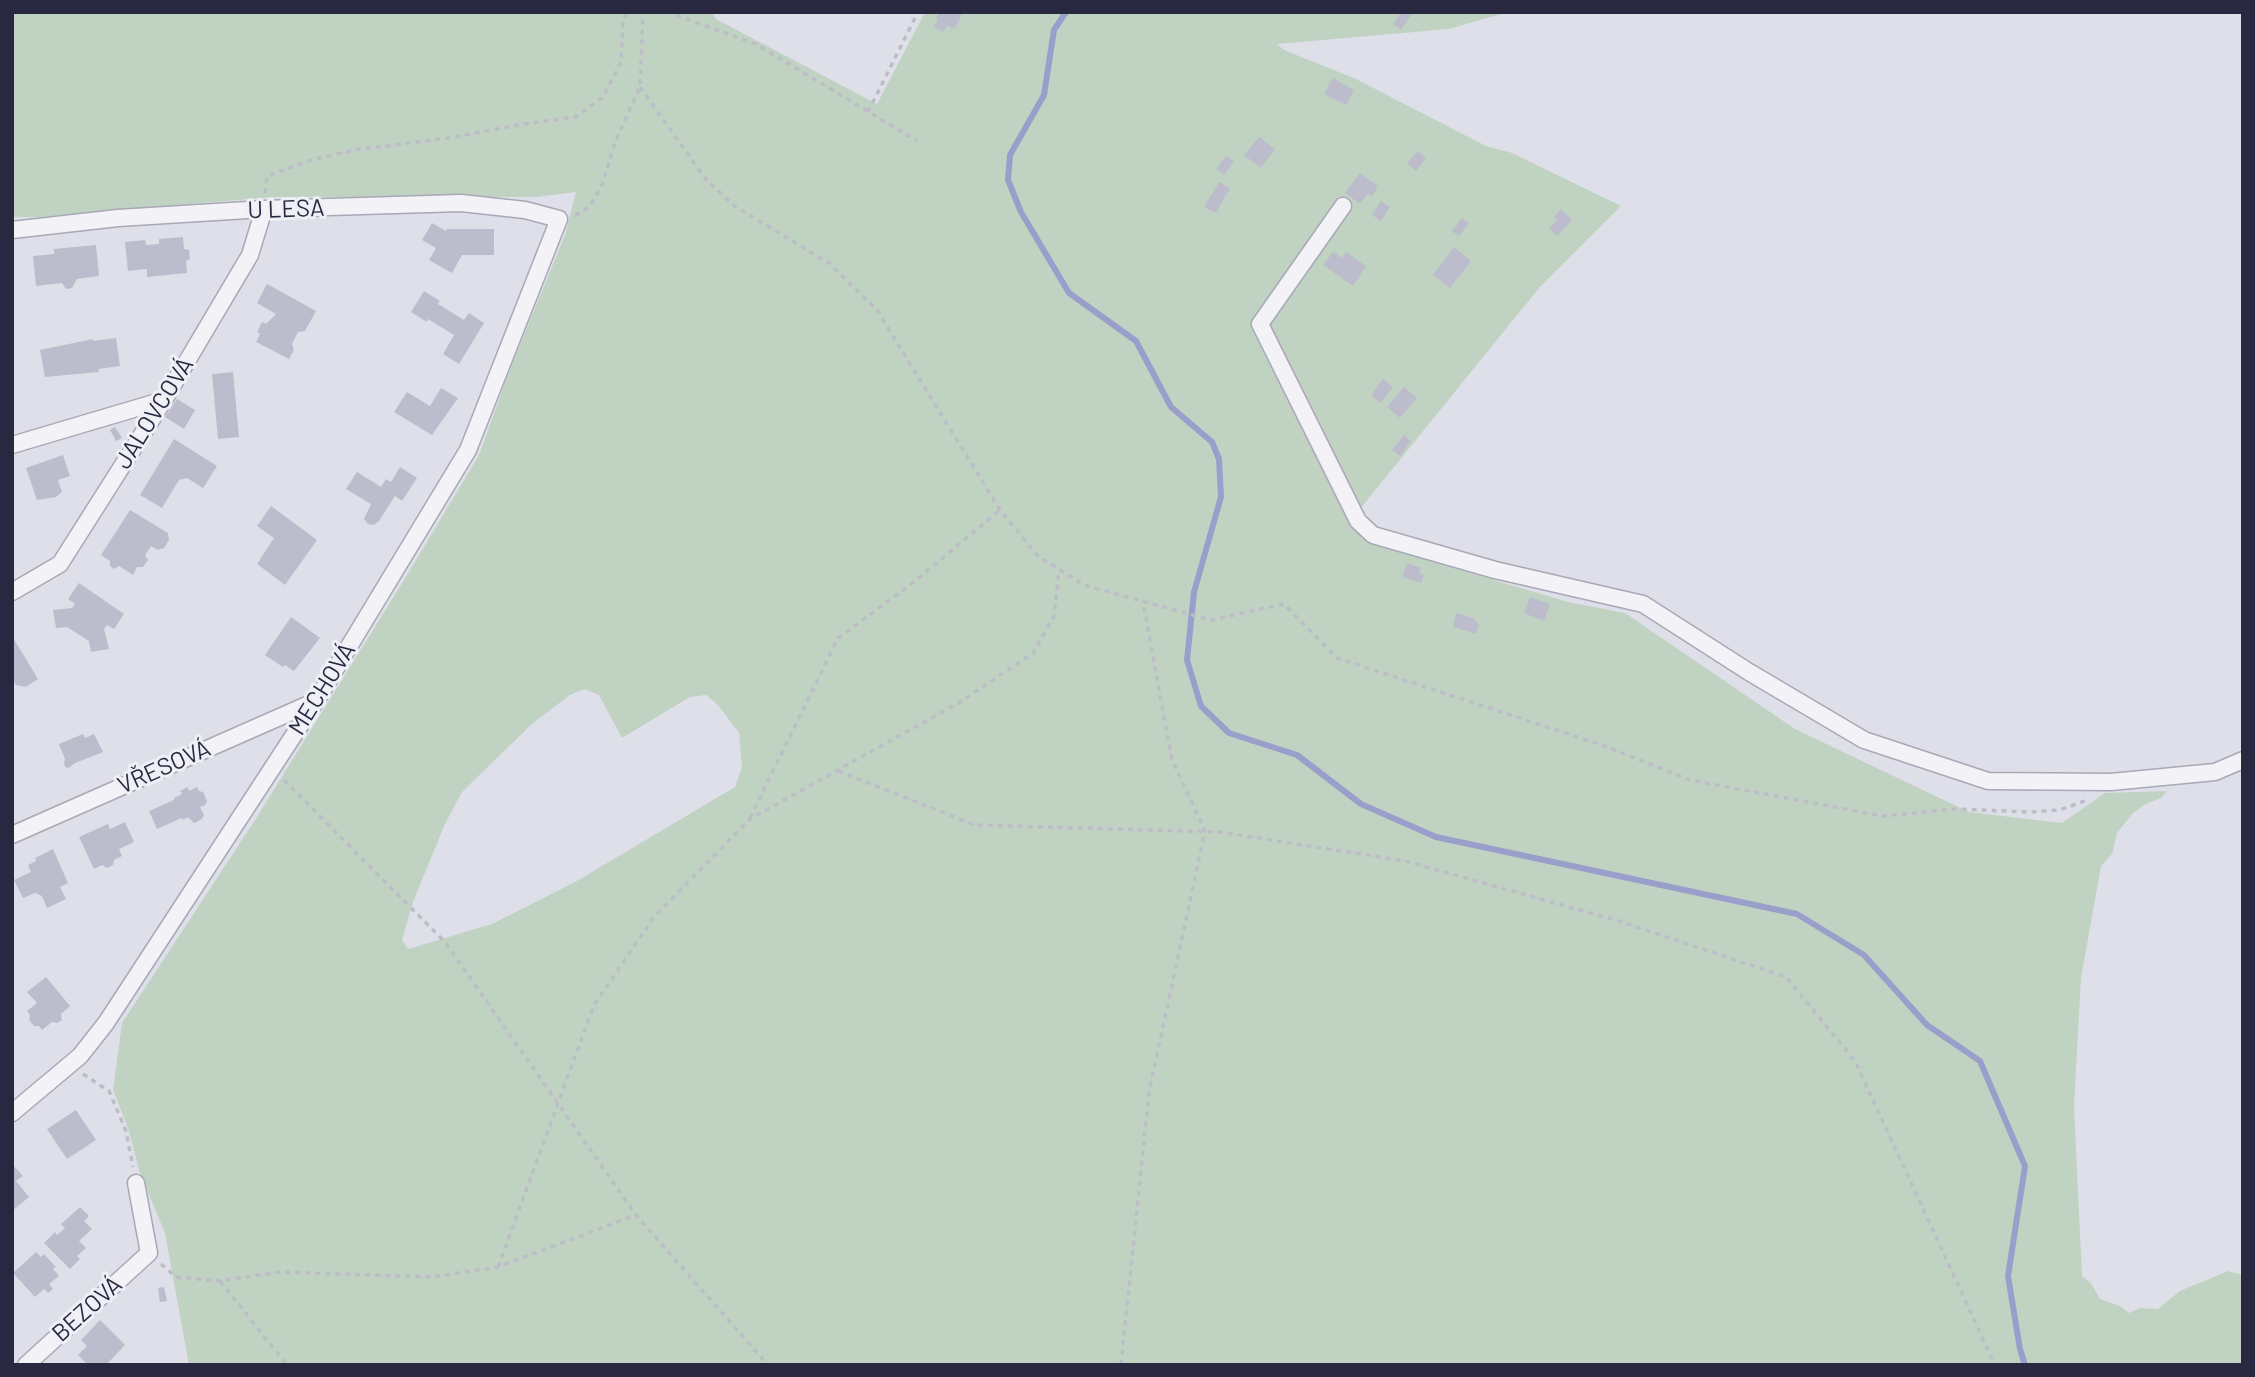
<!DOCTYPE html>
<meta charset="utf-8">
<style>
body{margin:0}
#map{position:relative;width:2255px;height:1377px;overflow:hidden;background:#dfdfe9;font-family:Barlow,sans-serif}
canvas{display:block}
.frame{position:absolute;inset:0;border:14px solid #282840;pointer-events:none}
</style>
<div id="map">
<canvas width="2255" height="1377"></canvas>
<div class="frame"></div>
</div>
<script>
const ctx = document.querySelector('canvas').getContext('2d');
ctx.lineJoin = 'round';
function fillPath(path, color) { ctx.fillStyle = color; ctx.fill(path, 'evenodd'); }
const poly = rows => new Path2D(rows.map(r => 'M' + r).join(''));
function strokePath(path, color, width, dash) { ctx.strokeStyle = color; ctx.lineWidth = width; ctx.lineCap = dash ? 'butt' : 'round'; ctx.setLineDash(dash || []); ctx.stroke(path); }
function label(font, color, halo, rows, align = 'center') {
  ctx.font = font + ' Barlow,sans-serif'; ctx.lineWidth = 6; ctx.setLineDash([]); ctx.textBaseline = 'middle'; ctx.strokeStyle = halo; ctx.fillStyle = color; for (const [text, x, y, turn = 0] of rows) {
    ctx.save(); ctx.translate(x, y); ctx.rotate((+turn || 0) * Math.PI / 180); ctx.textAlign = isNaN(turn) ? turn : align; if (halo) ctx.strokeText(text, 0, 0); ctx.fillText(text, 0, 0); ctx.restore();
  }
}
const green = poly([
 [12,12,712,12,716,19,877,104,925,12,1508,12,1449,29,1277,44,1284,50,1354,78,1486,146,1512,153,1621,206,1539,288,1360,509,1369,525,1366,542,1568,602,1625,613,1795,729,1969,812,2062,823,2105,793,2167,791,2161,798,2146,804,2133,813,2117,833,2112,854,2101,866,2081,978,2074,1106,2082,1276,2091,1283,2100,1299,2120,1306,2129,1313,2140,1308,2158,1309,2180,1291,2228,1271,2243,1275,2243,1365,189,1365,165,1233,140,1173,128,1128,113,1090,122,1023,255,820,409,572,479,455,510,369,565,235,576,192,536,197,273,197,41,217,12,217],
 [584,689,599,695,622,738,690,697,706,695,718,705,739,733,742,767,735,787,575,882,492,924,408,949,402,940,413,902,445,824,462,792,533,723,570,695]
]);
const stream = poly([
 [1066,12,1054,30,1044,95,1010,155,1008,180,1021,212,1069,293,1136,341,1171,407,1212,442,1219,459,1221,497,1194,592,1187,660,1201,706,1229,733,1297,755,1361,804,1436,837,1797,914,1864,955,1927,1025,1980,1061,2025,1166,2008,1276,2020,1349,2025,1365]
]);
const building = poly([
 [939,12,963,12,954,29,947,25,943,32,934,27,938,20,936,18],
 [1401,12,1413,12,1401,30,1393,24],
 [1333,78,1354,90,1346,105,1324,94],
 [1259,137,1275,149,1261,168,1244,155],
 [1418,151,1426,158,1416,171,1407,163],
 [1226,156,1234,161,1224,175,1216,169],
 [1360,173,1378,186,1372,196,1368,193,1360,204,1345,193],
 [1219,182,1230,188,1216,213,1204,207],
 [1381,201,1390,207,1381,221,1372,215],
 [1561,209,1572,220,1557,236,1549,228,1557,220,1554,217],
 [1462,218,1469,223,1459,236,1452,231],
 [432,223,446,231,447,229,494,229,494,255,462,255,452,273,429,260,436,248,422,240],
 [183,237,184,249,189,250,190,259,186,261,187,273,147,277,147,269,128,271,125,242,145,240,146,245,159,244,159,239],
 [96,245,99,276,77,279,72,288,66,289,62,283,36,286,33,256,54,254,54,249],
 [1454,247,1471,261,1450,288,1433,275],
 [1333,252,1342,258,1346,252,1366,266,1353,286,1323,265],
 [267,284,316,311,305,331,298,332,292,344,294,350,289,359,256,342,260,334,257,332,262,322,266,324,276,314,257,303],
 [424,291,440,301,438,304,464,320,469,313,484,323,459,364,443,354,454,335,428,319,427,322,411,312],
 [116,338,120,366,98,369,99,372,45,377,40,350,93,339,93,341],
 [233,372,239,437,218,439,212,374],
 [1383,379,1393,387,1380,403,1371,395],
 [1404,387,1417,398,1400,418,1387,407],
 [441,388,458,398,432,435,394,412,407,392,430,406],
 [177,399,195,410,184,429,165,417],
 [115,427,122,438,116,441,110,430],
 [1404,435,1411,441,1400,456,1392,450],
 [174,439,217,466,203,488,187,478,179,480,162,508,140,495],
 [63,455,70,476,58,480,62,492,56,497,37,500,26,468],
 [400,467,417,478,402,501,395,496,379,521,374,525,368,524,364,519,371,504,346,489,357,472,381,487,386,479,391,482],
 [271,506,317,540,285,585,257,564,274,538,257,526],
 [130,510,168,533,169,540,164,548,158,550,151,546,145,555,148,560,143,567,137,567,133,575,119,566,114,569,110,566,110,561,101,555],
 [1407,563,1421,568,1419,573,1424,575,1421,583,1402,577],
 [79,583,124,614,114,629,107,625,104,629,109,649,91,652,89,641,67,627,56,628,53,610,72,608,75,604,68,599],
 [1530,597,1550,604,1544,621,1524,613],
 [1456,613,1473,618,1479,625,1476,634,1453,627],
 [291,617,320,638,294,671,285,665,283,667,265,655],
 [12,636,38,679,26,687,16,685,12,679],
 [83,734,85,738,94,734,103,752,75,763,69,768,65,767,64,763,65,759,59,744],
 [188,787,189,791,197,787,199,791,203,792,207,801,205,805,200,807,204,815,202,819,194,823,188,817,183,820,182,818,157,829,149,811,174,800,174,798,182,794,180,791],
 [125,822,134,842,119,849,122,856,114,860,113,865,107,868,102,865,94,869,79,837,108,824,110,829],
 [53,849,68,883,60,887,66,899,47,908,42,896,35,893,23,898,14,880,31,872,28,865,36,861,35,858],
 [46,977,70,1006,61,1014,62,1020,57,1023,52,1022,42,1030,39,1026,34,1026,29,1020,30,1015,27,1011,37,1003,27,992],
 [76,1110,96,1140,67,1159,47,1129],
 [12,1164,23,1176,16,1181,29,1197,12,1211],
 [80,1207,89,1216,84,1221,92,1229,79,1241,86,1248,77,1256,80,1259,70,1269,44,1243,55,1232,57,1235,65,1228,61,1224],
 [36,1252,41,1257,44,1254,56,1267,53,1269,59,1276,49,1284,53,1289,48,1293,44,1289,35,1297,13,1273],
 [164,1287,167,1301,160,1302,158,1288],
 [100,1320,125,1345,106,1365,88,1365,78,1355,87,1346,81,1340]
]);
const path = poly([
 [667,12,756,44,917,141],
 [640,87,705,178,733,205,829,263,877,310,1000,510,1038,556,1084,585,1211,620,1284,604,1337,658,1602,745,1690,780,1883,816,1955,809,2030,812,2060,810,2087,800],
 [868,112,918,12],
 [265,193,267,176,315,159,354,150,449,138,523,124,575,117,603,97,621,62,623,20,628,12],
 [575,215,583,212,595,199,603,182,615,142,640,87,643,12],
 [838,771,975,825,1220,832,1405,861,1619,921,1786,977,1855,1061,1995,1365],
 [284,780,445,942,636,1215,768,1365],
 [750,818,838,638,909,586,1000,510],
 [83,1074,109,1091,126,1131,133,1167],
 [161,1264,176,1277,220,1281,279,1272,432,1277,498,1267,636,1215],
 [498,1267,594,1005,654,917,750,819,960,702,1033,653,1054,616,1059,570],
 [220,1281,287,1365],
 [1121,1365,1149,1092,1205,831,1172,760,1143,602]
]);
const street = poly([
 [1343,206,1260,324,1358,521,1373,535,1495,570,1643,604,1749,672,1864,740,1988,781,2111,782,2215,772,2243,760],
 [12,230,118,218,264,209,461,203,525,210,559,219,468,450,316,701,106,1023,80,1056,12,1113],
 [12,445,164,400],
 [12,592,60,564,164,400,250,255,264,209],
 [12,835,316,701],
 [26,1365,149,1253,136,1183]
]);
const streetNames = [
 ["U LESA",286,209,-2],
 ["JALOVCOVÁ",154,413,-58],
 ["MECHOVÁ",322,689,-58],
 ["VŘESOVÁ",164,767,-24],
 ["BEZOVÁ",87,1309,-42]
];
fillPath(green, '#c0d3c2');
strokePath(stream, '#999fca', 6);
fillPath(building, '#bcbccc');
strokePath(street, '#a8a8b6', 19);
strokePath(path, '#bdbdc7', 3.5, [5, 5]);
strokePath(street, '#f2f2f7', 16);
label('24px', '#282840', '#efeff6', streetNames);
</script>
